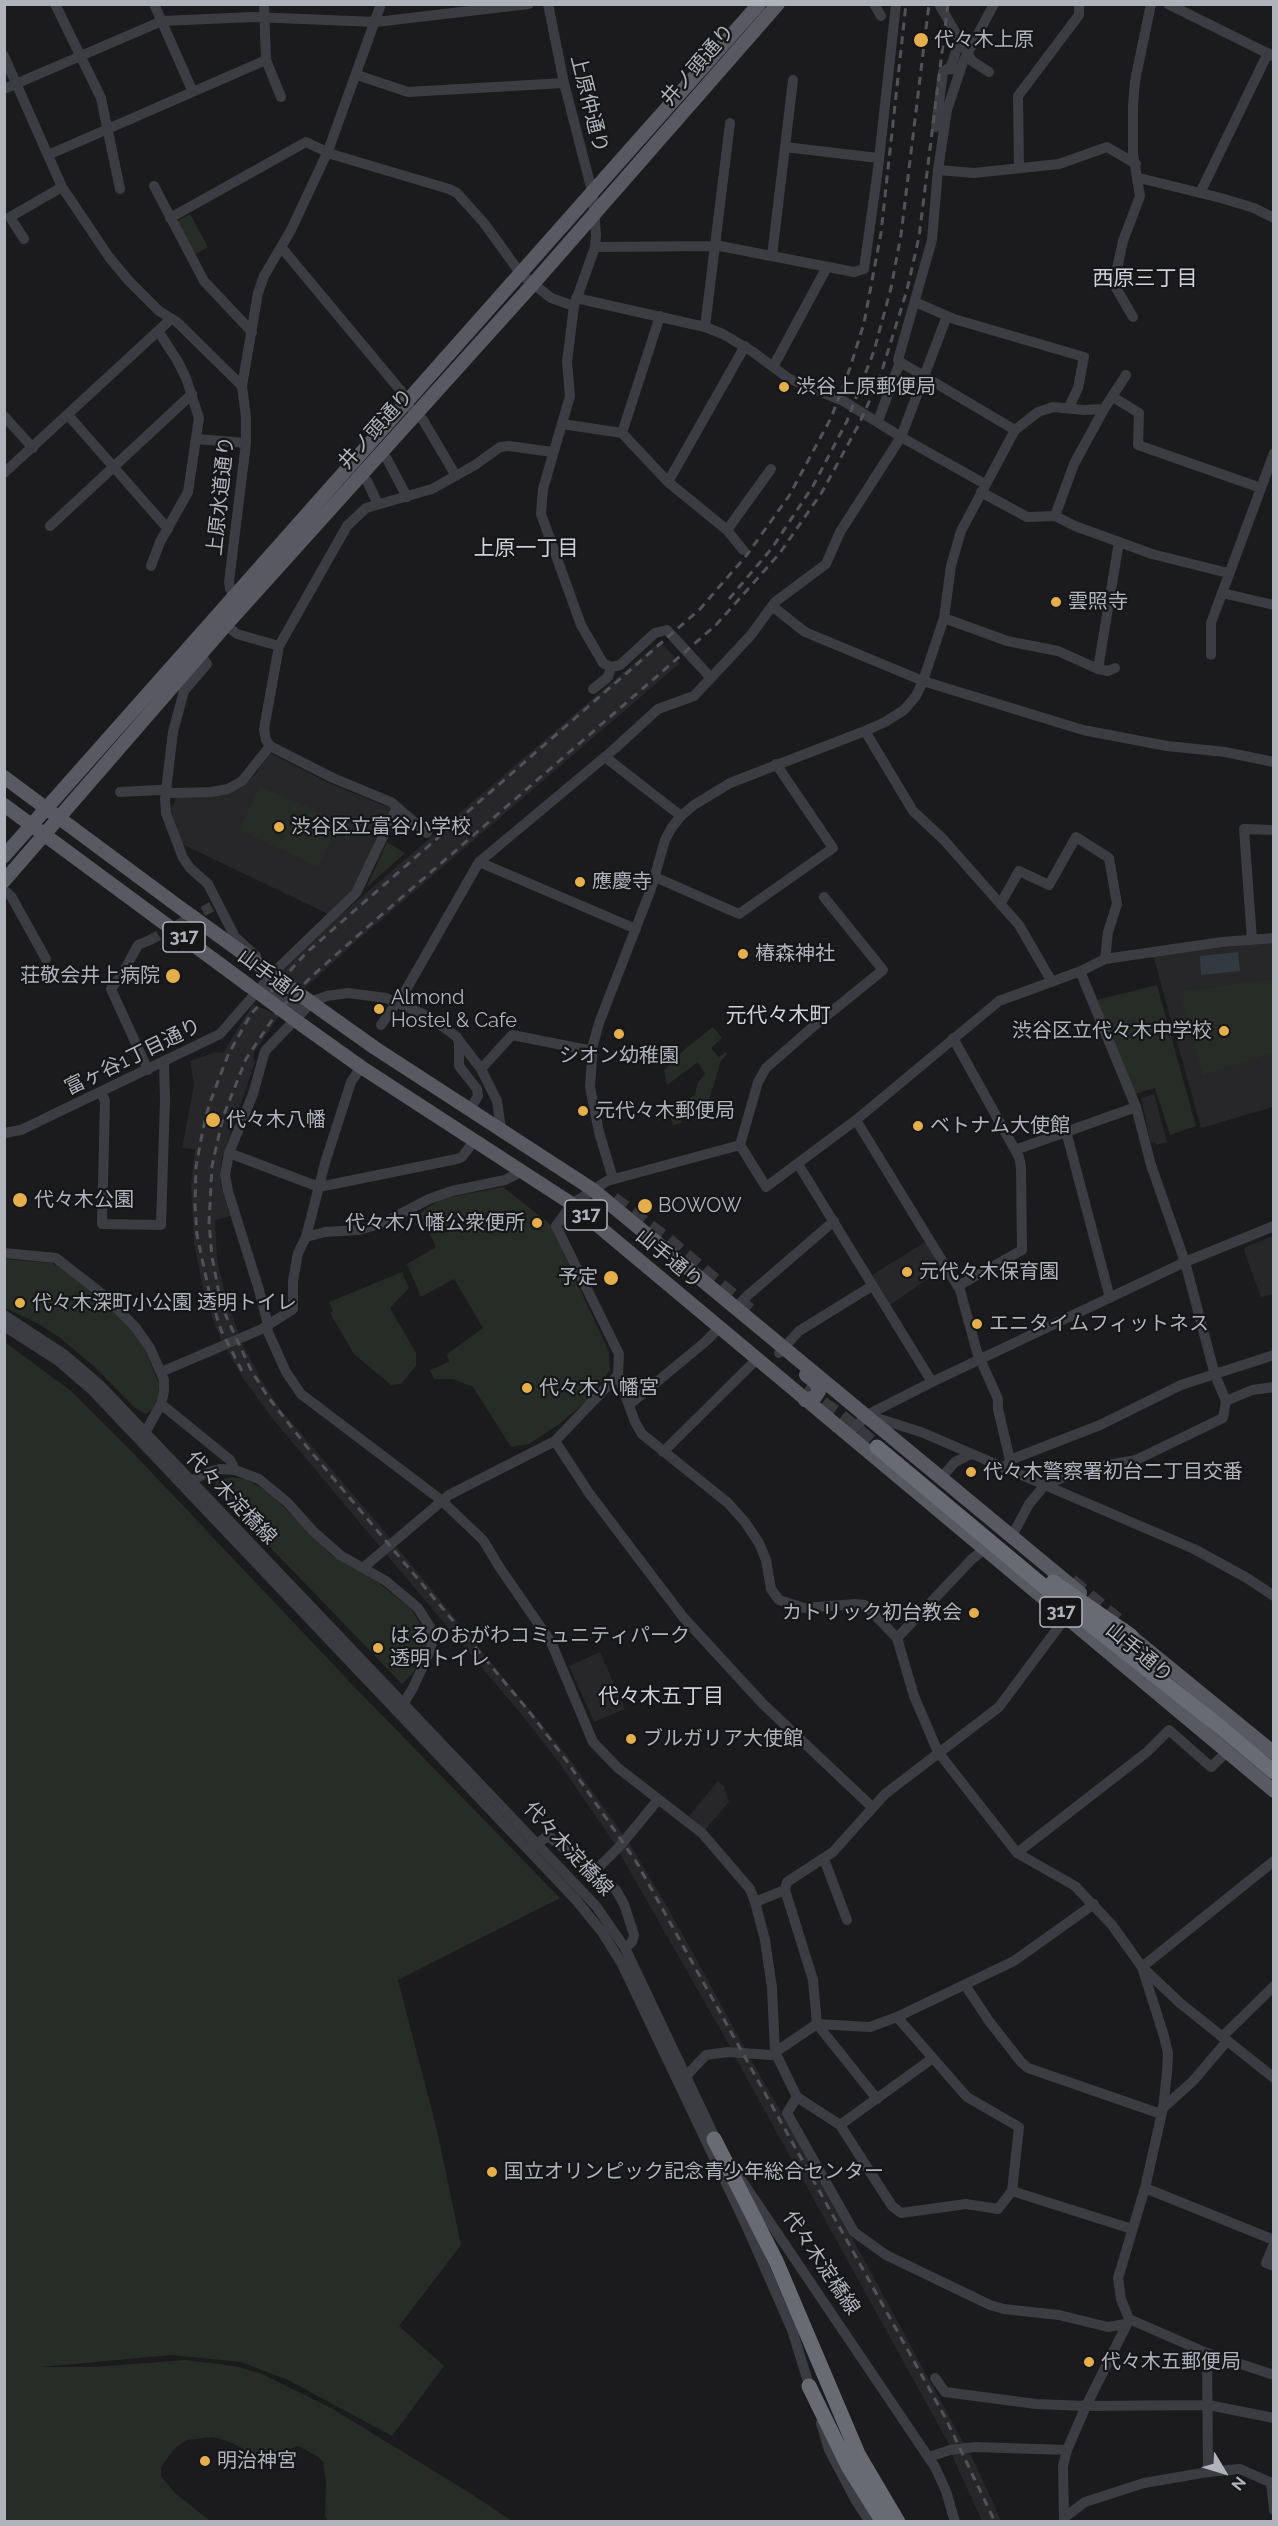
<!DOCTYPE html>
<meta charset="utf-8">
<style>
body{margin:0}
#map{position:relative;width:1278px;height:2526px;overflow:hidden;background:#1b1b1d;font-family:Raleway,sans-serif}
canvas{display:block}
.frame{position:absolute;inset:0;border:6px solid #afb3bb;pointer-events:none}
.north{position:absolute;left:1194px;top:2442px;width:60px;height:60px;-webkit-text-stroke:4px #161618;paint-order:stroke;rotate:128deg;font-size:16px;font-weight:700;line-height:24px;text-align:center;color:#afb3bb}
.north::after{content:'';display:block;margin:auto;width:21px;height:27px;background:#afb3bb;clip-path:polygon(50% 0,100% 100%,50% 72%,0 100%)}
</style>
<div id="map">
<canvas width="1278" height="2526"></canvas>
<div class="frame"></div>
<div class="north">N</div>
</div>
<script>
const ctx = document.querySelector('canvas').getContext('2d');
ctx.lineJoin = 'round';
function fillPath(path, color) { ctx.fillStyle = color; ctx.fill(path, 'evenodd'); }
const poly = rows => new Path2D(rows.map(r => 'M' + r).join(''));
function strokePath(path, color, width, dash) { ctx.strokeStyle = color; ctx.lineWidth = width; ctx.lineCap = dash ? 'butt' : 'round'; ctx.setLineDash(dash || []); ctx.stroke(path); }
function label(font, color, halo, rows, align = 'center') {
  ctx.font = font + ' Raleway,"Noto Sans JP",sans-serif'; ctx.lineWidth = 4.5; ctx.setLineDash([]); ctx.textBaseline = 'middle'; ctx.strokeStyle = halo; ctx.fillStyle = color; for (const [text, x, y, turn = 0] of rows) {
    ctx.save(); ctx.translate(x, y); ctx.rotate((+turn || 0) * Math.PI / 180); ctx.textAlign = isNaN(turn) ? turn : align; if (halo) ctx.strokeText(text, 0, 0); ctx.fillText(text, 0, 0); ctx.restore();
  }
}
const built = poly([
 [660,641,680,663,359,939,302,991,276,978,338,917],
 [270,753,329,783,390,808,352,890,328,914,182,844,171,809,176,798,233,792,242,787,255,775],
 [1273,942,1273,1107,1201,1128,1153,955],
 [253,1004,279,1016,253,1054,255,1062,221,1161,220,1182,230,1216,215,1220,217,1259,224,1290,239,1335,222,1343,205,1298,194,1243,191,1185,195,1149,182,1148,194,1085,190,1061,216,1052,223,1053],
 [1154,1094,1167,1142,1156,1145,1155,1142,1151,1143,1141,1098],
 [1273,1236,1273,1294,1261,1297,1244,1251,1245,1247],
 [925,1242,942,1269,890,1305,872,1275],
 [242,1343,263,1383,281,1410,391,1539,381,1548,272,1418,242,1377,227,1350],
 [396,1546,569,1758,624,1836,616,1846,560,1764,522,1715,386,1554],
 [600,1652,625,1709,594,1722,569,1666],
 [718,1781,724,1786,729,1802,705,1830,689,1816],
 [628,1841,672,1915,746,2050,732,2050,619,1852],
 [734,2055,749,2056,842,2219,964,2444,950,2446],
 [969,2451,987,2489,1001,2521,982,2521,951,2453]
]);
const green = poly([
 [190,214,208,247,194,255,176,222],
 [260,786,340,821,318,867,239,830],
 [387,842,405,853,366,888],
 [1273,979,1273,1053,1203,1075,1179,992],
 [1157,985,1196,1126,1170,1135,1155,1088,1135,1094,1097,1000],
 [713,1027,722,1038,711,1048,719,1057,726,1052,727,1054,721,1061,707,1106,702,1105,699,1100,692,1100,682,1106,683,1111,679,1113,682,1123,673,1125,668,1108,676,1107,695,1095,697,1084,705,1074,698,1062,667,1085,664,1070,685,1049],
 [503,1187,550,1224,609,1352,610,1370,588,1400,558,1425,529,1444,511,1447,473,1387,453,1379,434,1379,430,1370,449,1362,447,1354,483,1328,454,1279,421,1297,407,1264,436,1247,420,1213,441,1199],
 [4,1259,52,1263,67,1271,89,1288,133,1330,143,1345,159,1384,158,1397,153,1409,146,1414,135,1408,97,1369,59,1337,37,1323,5,1308],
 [402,1272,409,1288,390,1308,416,1353,416,1366,401,1384,391,1385,354,1354,330,1313,333,1311,329,1302],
 [5,1342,71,1391,136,1456,347,1679,560,1898,398,1980,437,2130,461,2245,399,2326,444,2366,392,2436,288,2380,241,2362,172,2355,40,2367,94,2367,186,2360,235,2366,262,2374,333,2409,473,2495,512,2521,328,2521,325,2516,326,2482,323,2462,317,2456,298,2446,271,2456,259,2456,227,2441,213,2437,187,2440,174,2449,161,2467,161,2476,175,2493,210,2521,5,2521],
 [233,1477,246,1479,270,1493,331,1555,379,1583,410,1608,425,1631,428,1641,421,1661,413,1673,402,1684,213,1488,217,1480]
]);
const water = poly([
 [1238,952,1240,971,1201,975,1200,956]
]);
const minorTunnel = poly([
 [150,940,213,906]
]);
const highwayTunnel = poly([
 [613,1199,667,1240,750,1311],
 [803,1391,839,1415,877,1447],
 [1071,1581,1117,1620]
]);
const minor = poly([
 [55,4,101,98,120,189],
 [154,4,192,90],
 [264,4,266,60,281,97],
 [548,4,564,83,593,195,596,235,595,247,574,306,567,362,570,396,543,489,541,514,581,625,603,663,611,667,620,665,655,633,667,630,711,678],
 [874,4,881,16],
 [939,4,972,61,989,72],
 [1168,4,1273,56],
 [4,56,62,187,109,257,128,280,159,311,177,322,242,386],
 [950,69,960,39],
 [357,75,408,92,564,83],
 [4,89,162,21,253,17,376,22,529,4],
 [936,127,943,72,947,69,960,70],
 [785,147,878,158],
 [48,155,266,60],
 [1019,168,1018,96,1079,15,1079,4],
 [938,170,974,173,1059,164,1107,147,1136,164],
 [1139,178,1221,198,1254,208,1274,218],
 [154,186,204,281,252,332],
 [1200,193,1268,53],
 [170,218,306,142,331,154,449,189,457,193,484,223,521,274,551,298,574,306],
 [24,239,10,217,62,187],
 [281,247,401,391,406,404,423,420,456,476],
 [595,247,720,246,854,272,864,269,878,169,896,4],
 [772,256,793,80],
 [576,298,705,327,723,334,753,352,788,378,845,402,901,437,985,484],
 [915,302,954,319,1084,357,1078,388,1069,407],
 [1133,317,1116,288,1115,278,1123,241,1140,196,1133,154,1133,106,1135,81,1151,4],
 [705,327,730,123],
 [900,362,1015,430],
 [773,367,827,267],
 [1113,397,1139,413,1138,445,1261,488],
 [68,415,168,529],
 [4,416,33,448],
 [878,421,900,362,898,360,932,240,938,170,947,110,963,62,994,4],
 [562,424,622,433,668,482,727,530,743,550],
 [622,433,660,316],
 [197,439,246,443],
 [380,452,387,459,407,497],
 [4,473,171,319],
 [360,475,367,481,378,504],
 [668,482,745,346],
 [981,492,1027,517,1055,516,1074,464,1104,409],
 [1055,516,1075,526,1152,554,1228,573],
 [50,526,192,394],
 [727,530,771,469],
 [151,566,160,542,188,492,199,418,186,378,177,360,158,331],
 [1222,593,1274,605],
 [239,599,230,589,229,582,246,443,246,417,242,386,258,293,264,276,291,230,328,151,381,4],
 [772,606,805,632,923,681,1083,730,1167,746,1225,752,1274,762],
 [944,618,1007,641,1058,651,1098,669,1108,671,1115,668],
 [226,625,237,634,279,646],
 [201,655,207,664,184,691,173,732,165,799,166,813,183,858,190,868,208,884,235,937,256,956],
 [1211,655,1211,623,1274,453],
 [1098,669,1119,542],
 [593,689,608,677,611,667],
 [865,731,913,811,943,839,1019,925,1052,982],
 [605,757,681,816],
 [120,792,159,790,173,793,211,792,228,789,242,781,270,746],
 [427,833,391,802,333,778,270,746,266,740,264,729,279,646,347,526,366,508,432,489,475,465,500,447,509,446,552,452],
 [479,862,636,929],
 [655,877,739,914,833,848,776,764],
 [4,890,11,896,46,959],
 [1001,903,1019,871,1049,885,1076,837,1109,858,1117,904,1108,932,1105,959],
 [1274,938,1222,942,1105,959,1081,971,999,1001,856,1120,766,1187,740,1145,607,1181,572,1204,556,1226,619,1354,618,1375,635,1422,642,1434,728,1503,745,1522,759,1543,766,1560,771,1589,779,1600,804,1608,856,1604,865,1605,897,1638,914,1696,938,1752,1017,1853,1075,1886,1112,1925,1142,1967,1163,2033,1168,2053,1167,2073,1163,2108,1145,2188,1118,2278,1121,2299,1129,2319,1207,2353,1274,2375],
 [1252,940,1244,829,1274,830],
 [263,990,302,1009],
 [381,1025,407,988,479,862,612,751,658,709,694,696,751,635,775,602,826,564,840,532,901,437,947,316],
 [953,1038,1019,1157,1021,1167,1022,1250,958,1286],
 [458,1039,481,1069,497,1101,501,1129],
 [481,1069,512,1035,593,1051],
 [148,1070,111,989,124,971,138,945,150,940],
 [101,1092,105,1101,102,1224,161,1225,165,1099,164,1063],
 [470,1109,478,1096,477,1089,459,1066,459,1043,457,1037,428,1016,386,998,348,993,327,996,313,1001,265,1051,253,1094,229,1153,225,1175,228,1191,259,1290,267,1321,268,1332,286,1372,301,1394,441,1500,483,1540,500,1568,551,1642,593,1742,618,1768,702,1833,750,1889,755,1902,765,1940,772,1988,775,2052,797,2097,840,2125,892,2206,901,2213,966,2204,998,2209,1012,2191,1019,2127,967,2097,897,2017],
 [856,1120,960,1290,977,1352,998,1399,998,1409,1010,1460,1005,1469],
 [1066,1131,1110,1298],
 [4,1133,21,1130,220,1034,274,972,356,893,397,807],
 [740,1145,758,1082,766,1068,815,1025,883,970,824,897],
 [1015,1150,1136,1107],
 [229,1153,319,1187,457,1159,462,1157,474,1141],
 [798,1164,932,1382],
 [613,1179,599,1132,590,1087,593,1045,599,1023,651,889,665,840,672,827,681,816,694,805,730,783,865,731,885,722,904,710,916,696,923,681,944,618,951,566,961,531,1015,430,1038,412,1053,407,1084,410,1104,409,1126,375],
 [306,1237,325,1232,359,1230,383,1223,429,1199,452,1191,505,1180,522,1171],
 [4,1253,56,1258,106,1297,136,1328,150,1348,164,1380,164,1392,161,1404,145,1433],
 [736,1308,747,1296,834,1221],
 [4,1315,65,1355,99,1384,596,1906,625,1948,718,2144],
 [4,1326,57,1360,92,1390,576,1900,602,1932,622,1964,746,2225,792,2330,811,2391],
 [779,1353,799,1331,872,1286],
 [161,1372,262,1329,293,1309,293,1281,298,1253,306,1237,325,1163,351,1082,361,1067],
 [1226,1401,1252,1390,1274,1387],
 [161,1404,230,1460,235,1470],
 [629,1405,705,1342,720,1327],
 [867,1415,921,1432,1194,1549,1247,1578,1274,1596],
 [848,1435,867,1415,932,1382,1185,1262,1274,1226],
 [555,1441,589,1493,683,1617,763,1704,872,1807],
 [663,1452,757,1359],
 [1010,1460,1100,1425,1181,1385,1274,1355],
 [941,1478,955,1462,971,1454],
 [190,1481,208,1472,220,1469,235,1470,259,1479,287,1502,314,1532,340,1555,386,1581,418,1608,430,1627,432,1637,431,1648,413,1688,403,1704],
 [1012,1536,1029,1504,1044,1486,1080,1470,1136,1460,1223,1418,1226,1401,1215,1375,1185,1262,1151,1165,1136,1107,1080,971],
 [364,1567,449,1495,555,1441,618,1375],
 [897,1638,972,1559,985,1549],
 [534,1846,546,1837,551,1838,616,1890,624,1904,634,1935,632,1942,625,1948],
 [1017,1853,1147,1752,1169,1730,1211,1767,1227,1752],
 [824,1859,847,1920],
 [1274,1861,1142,1967,1180,2003,1274,2078],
 [594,1872,620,1846,657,1801],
 [755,1902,785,1890],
 [965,1985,989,2021,1021,2062,1028,2068,1161,2114],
 [1222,2037,1274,1986],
 [686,2076,706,2055,728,2052,771,2055,817,2024,870,2027,897,2017,1014,1961,1094,1904],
 [797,2097,787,2113,854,2232,886,2255,990,2305,1004,2309,1059,2315,1108,2327,1126,2324],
 [877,2099,817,2024,813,1980,785,1890,787,1882,833,1852,885,1794,999,1707,1066,1617],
 [1163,2108,1193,2081,1227,2041],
 [840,2125,933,2058],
 [738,2175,935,2467,946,2491,955,2522],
 [1145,2188,1274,2240],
 [1012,2191,1132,2229],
 [1274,2244,1266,2263,1274,2266],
 [1207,2353,1208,2472],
 [935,2378,945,2392,1036,2404,1086,2406,1208,2405,1274,2418],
 [821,2423,829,2450,856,2501,870,2522],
 [929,2457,950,2450,976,2447,1067,2450],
 [1271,2482,1274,2510],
 [1065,2517,1085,2502,1144,2483,1208,2472,1240,2469,1274,2484],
 [1064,2520,1063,2466,1067,2450,1086,2406,1129,2320]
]);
const major = poly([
 [4,777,186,912],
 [4,805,248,985],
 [4,856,759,4],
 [4,881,226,625,533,284,778,4],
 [327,1014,375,1048,592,1189,1080,1593],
 [302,1025,361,1067,572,1204,1274,1791],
 [805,1400,815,1397,819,1391,816,1383,806,1375],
 [1122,1629,1274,1753]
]);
const highway = poly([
 [877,1447,1071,1609,1219,1726,1274,1772],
 [1053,1582,1131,1636],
 [714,2139,776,2261,858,2454,898,2522],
 [809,2386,848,2466,883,2522]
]);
const rail = poly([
 [948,4,919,237,907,290,879,380,858,426,822,492,780,553,716,625,356,937,310,978,278,1011,246,1059,223,1117,212,1166,209,1222,212,1257,219,1293,226,1316,251,1370,268,1397,307,1447,528,1710,566,1760,637,1863,945,2417,995,2522],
 [729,599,772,548,813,486,847,421,874,351,891,288,901,235,929,4],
 [242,1371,221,1330,210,1296,197,1235,195,1205,196,1167,203,1129,209,1105,228,1055,251,1014,306,953,700,609,746,556,789,496,831,418,850,368,864,323,881,233,906,4]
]);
const majorBridge = poly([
 [186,912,327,1014],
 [248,985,302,1025]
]);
const markers = [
 [921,40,8,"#e5af4c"],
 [784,387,6,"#e5af4c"],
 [1056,602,6,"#e5af4c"],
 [279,827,6,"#e5af4c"],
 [580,882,6,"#e5af4c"],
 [743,954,6,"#e5af4c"],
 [173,976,8,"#e5af4c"],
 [379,1009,6,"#e5af4c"],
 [1224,1031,6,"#e5af4c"],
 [619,1034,6,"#e5af4c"],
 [583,1111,6,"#e5af4c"],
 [213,1120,8,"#e5af4c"],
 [918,1126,6,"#e5af4c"],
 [20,1200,8,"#e5af4c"],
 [645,1206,8,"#e5af4c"],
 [537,1223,6,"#e5af4c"],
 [907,1272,6,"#e5af4c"],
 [611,1278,8,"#e5af4c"],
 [20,1303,6,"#e5af4c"],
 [977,1324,6,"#e5af4c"],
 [527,1388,6,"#e5af4c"],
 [971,1472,6,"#e5af4c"],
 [974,1613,6,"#e5af4c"],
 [378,1648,6,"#e5af4c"],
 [631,1739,6,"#e5af4c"],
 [492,2172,6,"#e5af4c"],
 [1089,2362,6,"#e5af4c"],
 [205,2461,6,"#e5af4c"]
];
const shields = [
 [184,937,42],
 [586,1215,42],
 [1061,1612,42]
];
const shieldNames = [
 ["317",184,937],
 ["317",586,1215],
 ["317",1061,1612]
];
const poiNames = [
 ["代々木上原",934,40],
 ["渋谷上原郵便局",796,387],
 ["雲照寺",1068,602],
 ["渋谷区立富谷小学校",291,827],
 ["應慶寺",592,882],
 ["椿森神社",755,954],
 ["荘敬会井上病院",160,976,"right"],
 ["Almond",391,998],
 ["Hostel & Cafe",391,1021],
 ["渋谷区立代々木中学校",1212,1031,"right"],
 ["シオン幼稚園",619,1056,"center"],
 ["元代々木郵便局",595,1111],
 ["代々木八幡",226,1120],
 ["ベトナム大使館",930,1126],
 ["代々木公園",34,1200],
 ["BOWOW",658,1206],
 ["代々木八幡公衆便所",525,1223,"right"],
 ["元代々木保育園",919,1272],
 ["予定",598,1278,"right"],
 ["代々木深町小公園 透明トイレ",32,1303],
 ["エニタイムフィットネス",989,1324],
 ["代々木八幡宮",539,1388],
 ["代々木警察署初台二丁目交番",983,1472],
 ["カトリック初台教会",962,1613,"right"],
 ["はるのおがわコミュニティパーク",390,1636],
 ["透明トイレ",390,1659],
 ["ブルガリア大使館",643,1739],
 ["国立オリンピック記念青少年総合センター",504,2172],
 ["代々木五郵便局",1101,2362],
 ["明治神宮",217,2461]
];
const streetNames = [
 ["井ノ頭通り",698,65,-49],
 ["上原仲通り",589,104,76],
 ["井ノ頭通り",376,429,-48],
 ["上原水道通り",221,496,-84],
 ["山手通り",272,978,37],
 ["富ヶ谷1丁目通り",133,1057,-26],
 ["山手通り",669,1259,40],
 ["代々木淀橋線",231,1498,46],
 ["山手通り",1139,1653,40],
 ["代々木淀橋線",568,1849,47],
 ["代々木淀橋線",821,2263,56]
];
const neighbourhoodNames = [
 ["西原三丁目",1145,279],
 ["上原一丁目",526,549],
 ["元代々木町",778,1016],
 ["代々木五丁目",661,1697]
];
fillPath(built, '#27272a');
fillPath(green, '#252d26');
fillPath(water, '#323a41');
strokePath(minorTunnel, '#39393d', 10, [10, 5]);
strokePath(highwayTunnel, '#39393d', 15, [15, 8]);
strokePath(minor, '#3c3d42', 10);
strokePath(major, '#595a61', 14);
strokePath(highway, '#696b72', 15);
strokePath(rail, '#515359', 3, [8, 6]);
strokePath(majorBridge, '#595a61', 14);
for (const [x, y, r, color] of markers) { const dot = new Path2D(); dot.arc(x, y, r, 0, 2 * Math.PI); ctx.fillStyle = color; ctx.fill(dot); strokePath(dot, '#161618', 2); }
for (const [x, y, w] of shields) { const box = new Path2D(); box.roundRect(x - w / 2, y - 15, w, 30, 4.5); ctx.fillStyle = '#161618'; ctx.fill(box); strokePath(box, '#afb3bb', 1.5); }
label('bold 18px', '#afb3bb', null, shieldNames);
label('20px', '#afb3bb', '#161618', poiNames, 'left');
label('20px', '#afb3bb', '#161618', streetNames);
label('21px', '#cfd2d8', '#161618', neighbourhoodNames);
</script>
